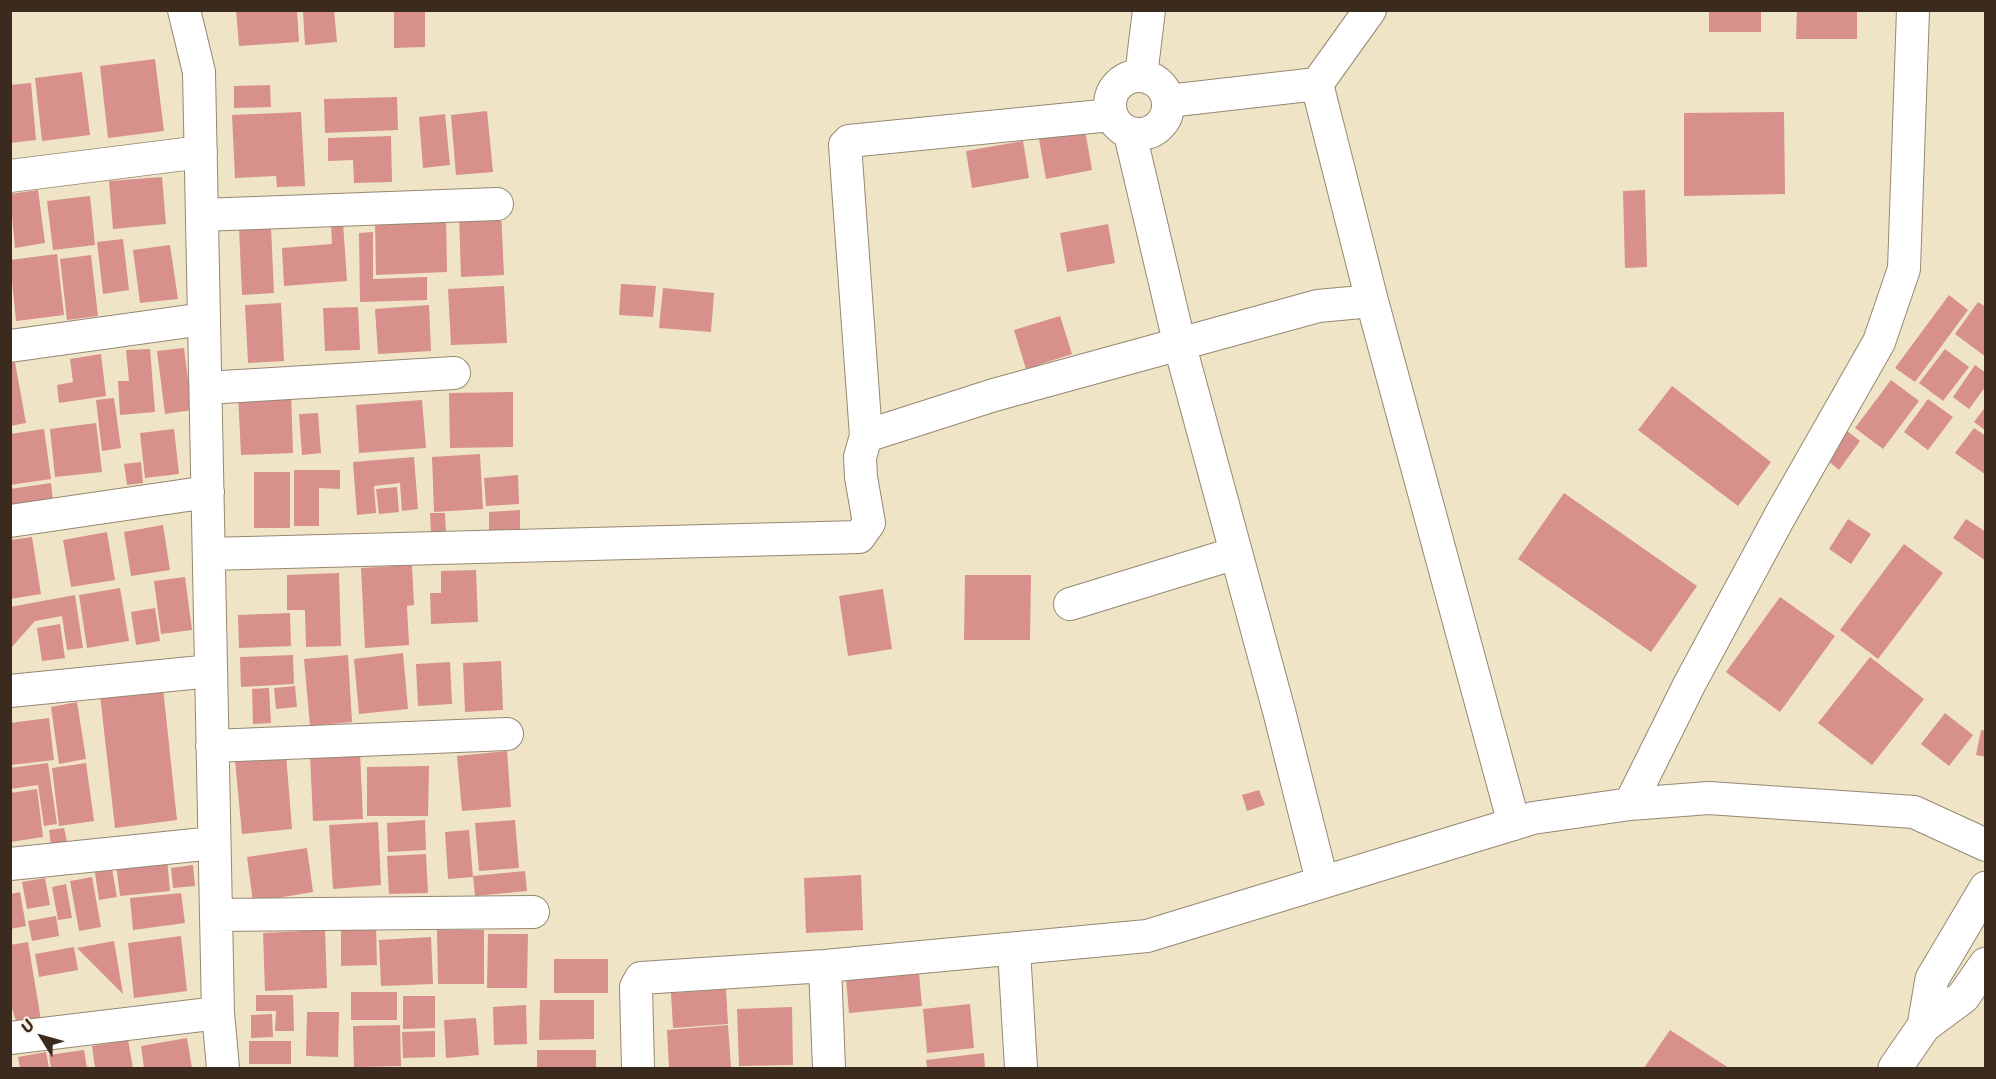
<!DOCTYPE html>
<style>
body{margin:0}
#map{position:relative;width:1996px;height:1079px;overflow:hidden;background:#f0e4c6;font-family:Sriracha,sans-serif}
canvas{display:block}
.frame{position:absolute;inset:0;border:12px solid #3b2a1e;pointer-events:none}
.north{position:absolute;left:12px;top:1007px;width:60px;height:60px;-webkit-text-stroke:4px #fcf5e5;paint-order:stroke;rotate:307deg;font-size:16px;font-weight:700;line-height:24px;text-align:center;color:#3b2a1e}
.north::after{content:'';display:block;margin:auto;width:21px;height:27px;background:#3b2a1e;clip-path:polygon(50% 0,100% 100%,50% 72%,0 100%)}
</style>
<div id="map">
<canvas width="1996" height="1079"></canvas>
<div class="frame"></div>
<div class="north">U</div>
</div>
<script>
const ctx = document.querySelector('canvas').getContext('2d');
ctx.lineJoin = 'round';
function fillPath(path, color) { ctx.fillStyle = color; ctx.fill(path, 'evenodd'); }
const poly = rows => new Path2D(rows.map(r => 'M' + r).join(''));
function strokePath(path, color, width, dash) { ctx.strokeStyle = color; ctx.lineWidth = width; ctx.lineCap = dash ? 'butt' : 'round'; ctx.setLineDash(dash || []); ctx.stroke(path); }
const building = poly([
 [236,10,297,10,299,42,239,46],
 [303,10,334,10,337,42,305,45],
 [394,10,425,10,425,47,394,48],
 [1709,10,1761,10,1761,32,1709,32],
 [1797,10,1857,10,1857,39,1796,39],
 [155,59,164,131,108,138,100,66],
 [82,72,90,135,42,141,35,78],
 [31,83,36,140,10,143,10,85],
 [270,85,271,107,234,108,234,86],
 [397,97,398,130,325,133,324,99],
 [487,111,493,172,456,175,451,115],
 [301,112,305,186,277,187,276,176,235,178,232,115],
 [1784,112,1785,194,1684,196,1684,113],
 [445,114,450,165,423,168,419,117],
 [1085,130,1092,170,1046,179,1039,139],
 [391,136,392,182,354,183,353,160,328,161,328,138],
 [1023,141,1029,178,972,188,966,151],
 [162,177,166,224,113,229,109,181],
 [38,190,45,243,15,248,10,194],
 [1645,190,1647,267,1625,268,1623,191],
 [90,196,95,245,53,250,47,201],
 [501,211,504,275,461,277,459,214],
 [446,215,447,272,376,275,375,218],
 [343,222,347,281,284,286,282,248,332,244,331,223],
 [1108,224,1115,263,1067,272,1060,233],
 [271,227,274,293,242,295,239,228],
 [373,232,373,279,427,277,427,300,360,302,359,233],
 [123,239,129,290,103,294,97,242],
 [170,245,178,299,140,303,133,250],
 [57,254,64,315,16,321,10,260],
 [91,255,98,316,67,320,60,259],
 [621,284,656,286,653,317,619,315],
 [504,286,507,343,451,345,448,289],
 [663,288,714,293,711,332,659,328],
 [1949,295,1968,310,1915,382,1895,368],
 [1978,302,1986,307,1986,357,1955,334],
 [281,303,284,361,248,363,245,305],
 [429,305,431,351,378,354,375,309],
 [358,307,360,350,325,351,323,308],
 [1060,316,1072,354,1026,369,1014,330],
 [184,348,192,410,165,414,157,351],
 [150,349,155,412,120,415,118,381,129,381,126,350],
 [1945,349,1969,367,1943,401,1919,383],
 [101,354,106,396,59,403,57,385,73,382,70,359],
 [10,362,15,362,26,423,10,426],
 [1975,365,1986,373,1986,386,1969,409,1953,397],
 [1891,380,1919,401,1883,449,1855,428],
 [1672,386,1771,462,1738,506,1638,430],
 [291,392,293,453,241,455,238,394],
 [513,392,513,447,450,448,449,393],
 [114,398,121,448,102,451,96,400],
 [1928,399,1953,417,1928,450,1904,432],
 [422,400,426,448,359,453,356,405],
 [1986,406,1986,431,1974,422],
 [318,413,321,453,302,455,299,414],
 [96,423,102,472,55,477,50,429],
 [1974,428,1986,436,1986,475,1955,453],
 [44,429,51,479,10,485,10,434],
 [174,429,179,474,145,478,140,433],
 [1847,431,1860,441,1839,470,1826,459],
 [480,454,483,509,434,512,432,457],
 [414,457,418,509,402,511,400,483,374,486,376,513,357,515,353,462],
 [141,462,143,483,127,485,124,464],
 [294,470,340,470,340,489,319,488,319,526,294,526],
 [254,472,290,472,290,528,254,528],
 [518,475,519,504,486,506,484,478],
 [51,483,53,501,10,508,10,489],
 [397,487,399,512,379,514,376,489],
 [1564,493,1697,586,1651,652,1518,559],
 [520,510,520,529,489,531,489,512],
 [430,513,445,513,446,533,431,534],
 [1848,519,1871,534,1851,564,1829,549],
 [1966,519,1986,532,1986,561,1953,538],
 [163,525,170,570,131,576,124,532],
 [107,532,115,580,71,587,63,540],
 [32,537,41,594,10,599,10,540],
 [1904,544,1943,573,1878,659,1840,630],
 [412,565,414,605,407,606,409,645,365,648,361,568],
 [476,570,478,622,431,624,430,593,441,593,441,571],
 [339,573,341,646,306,647,305,610,287,610,287,575],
 [965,575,1031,575,1030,640,964,640],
 [185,577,192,630,161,634,154,581],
 [120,588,129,641,87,648,79,595],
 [883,589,892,649,848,656,839,596],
 [75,595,83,648,67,650,62,616,35,621,10,649,10,607],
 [1780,597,1835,636,1780,712,1726,672],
 [155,608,160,641,136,645,131,612],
 [290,613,291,646,239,648,238,615],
 [60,624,65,658,42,661,37,628],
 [403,653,408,709,359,714,354,659],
 [293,655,294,684,241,687,240,657],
 [348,655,352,722,310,726,304,659],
 [1870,657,1924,699,1872,765,1818,723],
 [501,661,503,710,465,712,463,663],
 [450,662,452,704,418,706,416,664],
 [295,686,297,707,276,709,274,688],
 [163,688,177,820,115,828,100,695],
 [269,688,271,723,253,724,252,689],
 [77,702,86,759,59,764,51,707],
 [1945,713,1973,735,1949,766,1921,744],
 [49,718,54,760,11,765,10,723],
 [1981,730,1986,731,1986,757,1976,755],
 [507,751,511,807,462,811,457,756],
 [360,752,363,819,313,821,310,754],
 [286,755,292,829,242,834,235,760],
 [48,763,57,824,44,826,38,785,10,789,10,768],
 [86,763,94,821,59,826,52,768],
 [429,766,428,816,367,816,367,767],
 [37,789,43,837,10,842,10,793],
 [1259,790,1265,805,1247,811,1242,795],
 [425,820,426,850,388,852,387,823],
 [515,820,519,868,479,871,475,823],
 [378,822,381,885,333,889,329,825],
 [64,828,67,842,51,845,49,830],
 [469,830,473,877,448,879,445,832],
 [307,848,313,892,253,902,247,857],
 [426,854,428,893,389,894,387,856],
 [167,859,170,891,120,896,116,864],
 [111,863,117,897,99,900,94,866],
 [193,865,195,886,173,888,171,868],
 [525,871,527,891,475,896,473,876],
 [861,875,863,930,806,933,804,878],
 [92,877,101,927,79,931,70,881],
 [45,878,50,905,27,909,22,882],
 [66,884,72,918,58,920,52,887],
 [20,892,26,926,10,929,10,894],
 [181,893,185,923,133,930,130,898],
 [56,916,59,936,32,941,28,921],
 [376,925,377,965,341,966,341,926],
 [325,930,327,988,265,991,263,933],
 [437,930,484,930,484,984,438,984],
 [488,934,528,934,527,988,487,988],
 [181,936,187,991,134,998,128,943],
 [431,937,433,984,381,986,379,940],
 [114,941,123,994,77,948],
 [28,942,41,1020,17,1024,10,1002,10,945],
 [74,947,78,970,39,977,35,954],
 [554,959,608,959,608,993,554,993],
 [918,962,922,1006,849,1013,845,968],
 [726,989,728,1024,673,1028,671,993],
 [351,992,397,992,397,1020,351,1020],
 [256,995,293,995,294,1031,275,1031,276,1011,256,1011],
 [403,996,435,996,435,1028,403,1029],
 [540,1000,594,1000,594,1039,539,1040],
 [970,1004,974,1048,927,1053,923,1009],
 [526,1005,527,1044,494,1045,493,1007],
 [792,1007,793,1065,739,1066,737,1009],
 [307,1012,339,1012,338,1057,306,1056],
 [272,1014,273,1037,251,1038,251,1015],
 [476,1018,479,1055,446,1058,444,1020],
 [400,1025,401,1066,354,1067,353,1026],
 [728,1025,731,1068,669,1068,667,1030],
 [1670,1030,1729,1068,1644,1068],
 [435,1031,435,1057,403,1058,402,1032],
 [187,1038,192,1068,144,1068,141,1046],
 [128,1040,133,1068,95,1068,92,1046],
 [249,1041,291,1041,291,1064,249,1064],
 [84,1050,87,1068,51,1068,49,1055],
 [537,1050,596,1050,596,1068,537,1068],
 [46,1052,49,1068,20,1068,18,1057],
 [984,1053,985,1068,927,1068,926,1060]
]);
const minor = poly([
 [184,10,199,72,218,1013,223,1068],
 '1110 105a29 29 0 1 1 58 0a29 29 0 1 1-58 0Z',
 [1141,76,1149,10],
 [1317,84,1370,10],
 [1168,101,1317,84,1372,301,1514,824],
 [1130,134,1180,346,1279,711,1322,881],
 [10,176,201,152],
 [202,215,497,204],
 [10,346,204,319],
 [206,388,454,373],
 [866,436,994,395,1318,306,1372,301],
 [10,521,208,492],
 [209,554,859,537,869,523,861,477,860,457,866,436,845,145,849,141,1111,115],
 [1070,604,1236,553],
 [10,691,211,671],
 [212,746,507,734],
 [1630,804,1689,685,1780,516,1879,342,1904,269,1913,10],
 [10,864,214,843],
 [216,915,533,912],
 [1014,950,1021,1068],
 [825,966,829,1068],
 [10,1038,218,1013],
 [638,1068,636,987,641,978,825,966,1147,936,1533,818,1630,804,1709,798,1914,812,1986,845]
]);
const highway = poly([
 [1924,1026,1932,979,1986,888],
 [1895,1068,1924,1026,1963,997,1986,964]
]);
fillPath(building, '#d7908b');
strokePath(minor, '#968772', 34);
strokePath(highway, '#968772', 35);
strokePath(minor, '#fff', 32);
strokePath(highway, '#fff', 33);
</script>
